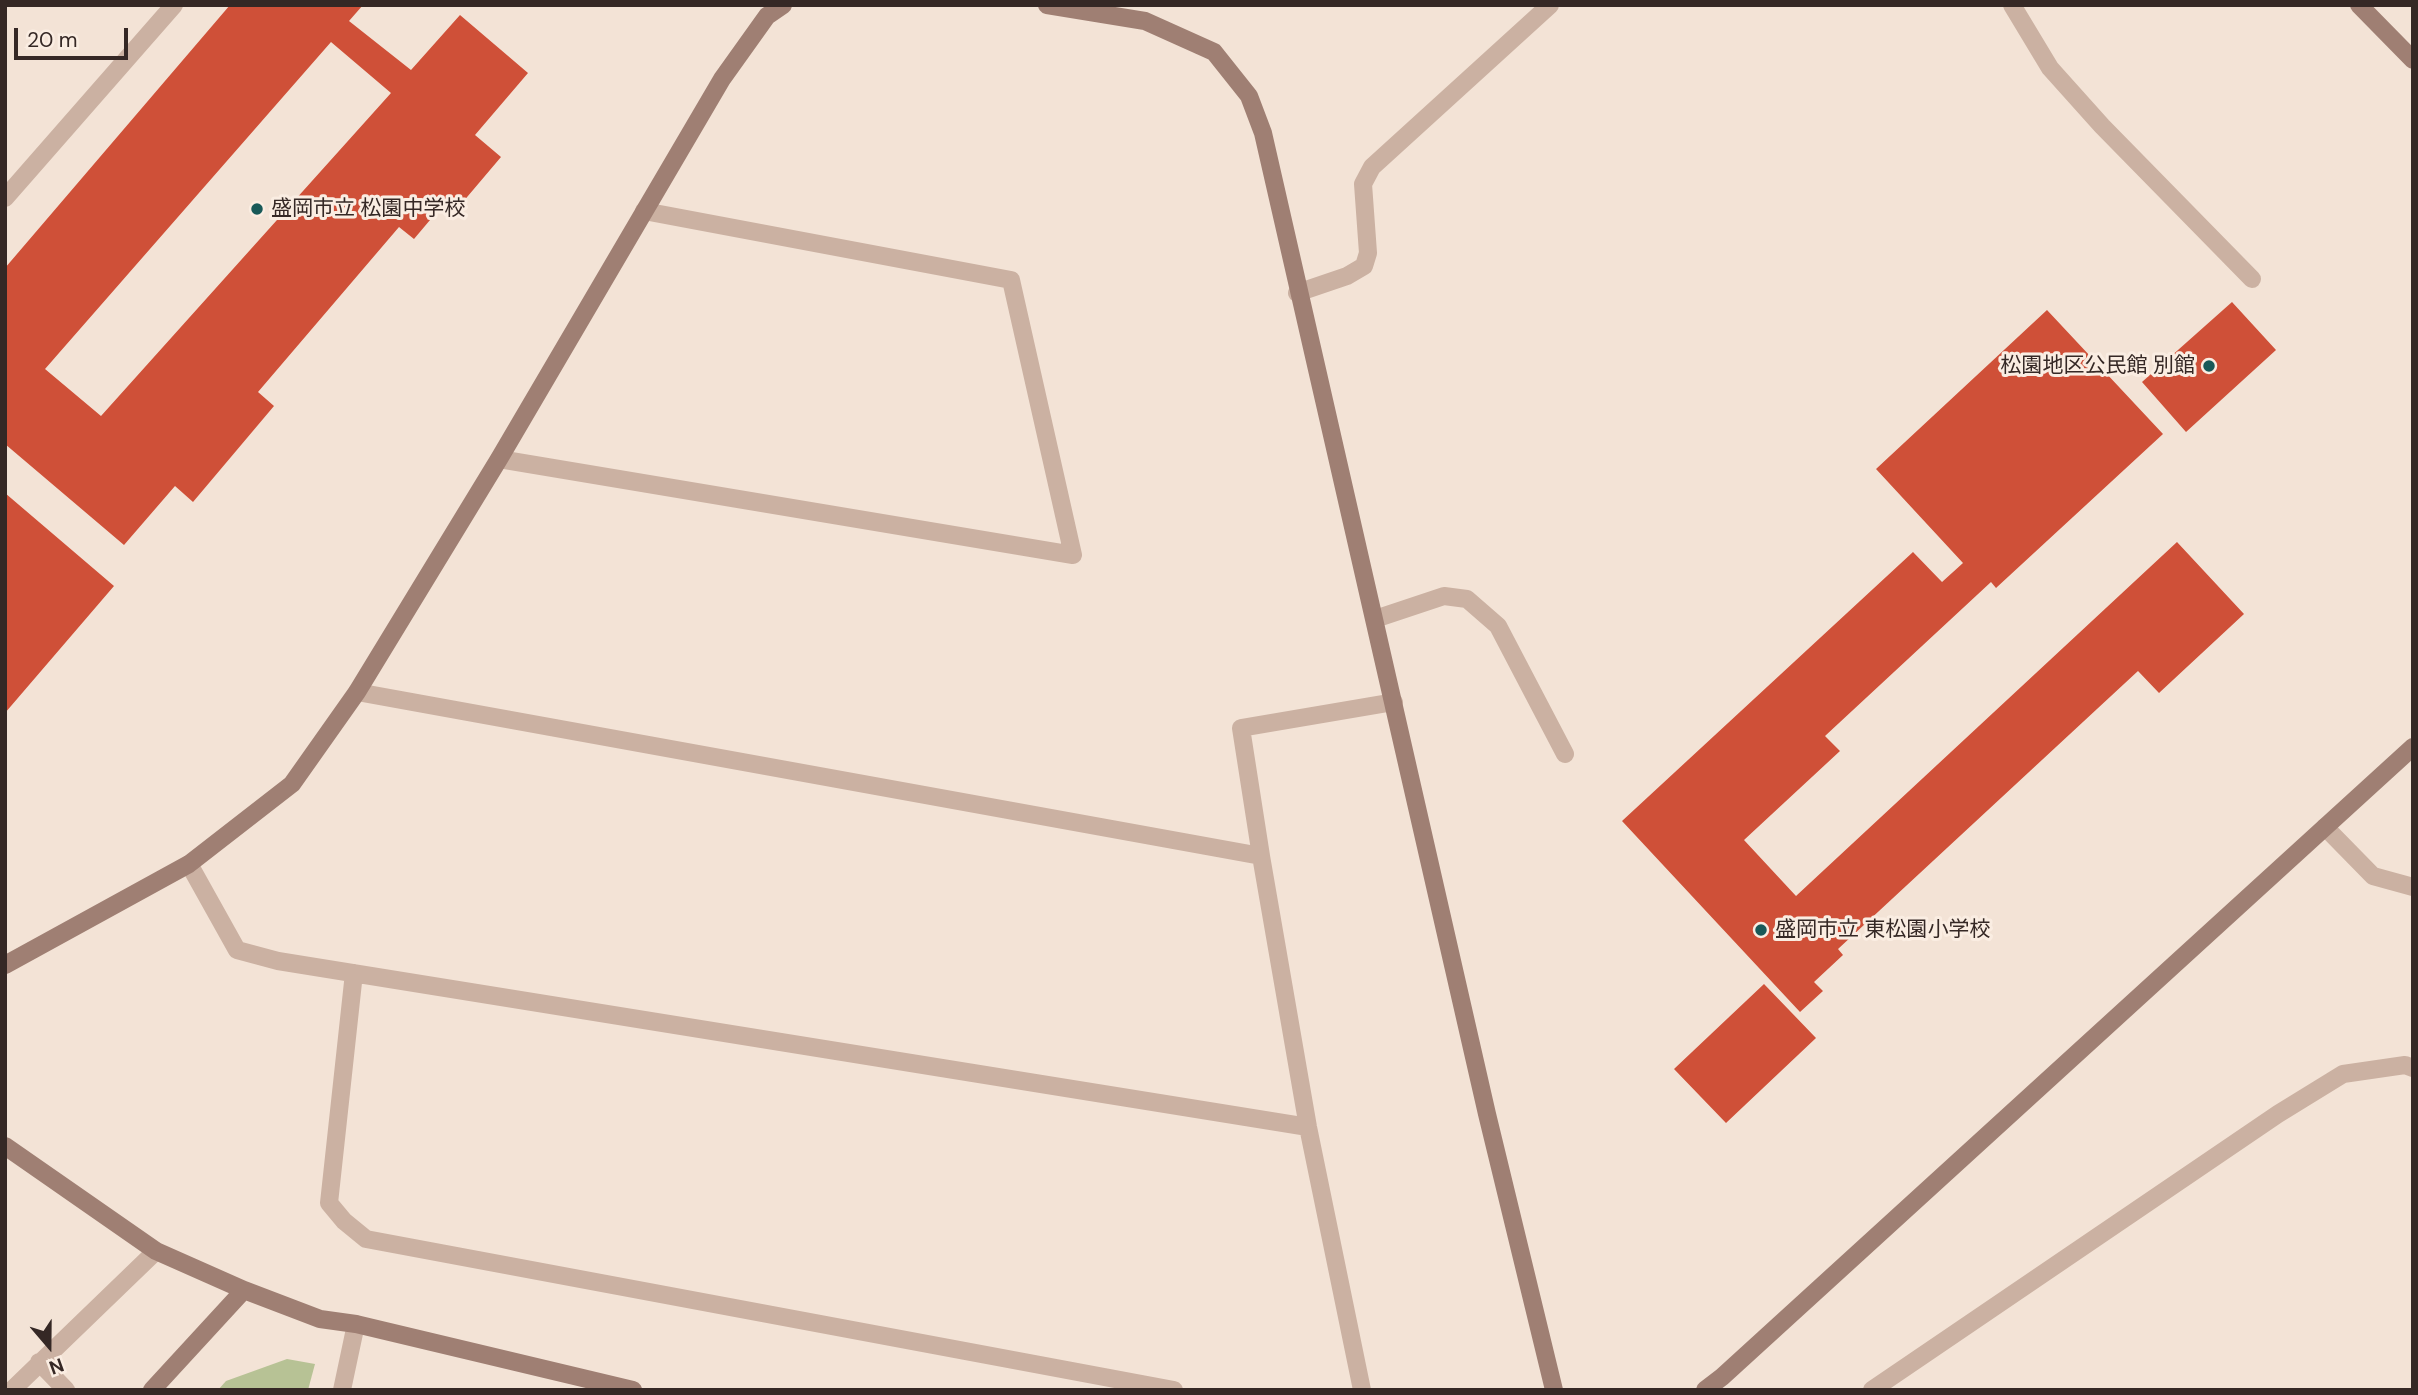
<!DOCTYPE html>
<meta charset="utf-8">
<style>
body{margin:0}
#map{position:relative;width:2418px;height:1395px;overflow:hidden;background:#f3e3d6;font-family:"DM Sans",sans-serif}
canvas{display:block}
.frame{position:absolute;inset:0;border:7px solid #352825;pointer-events:none}
.north{position:absolute;left:14px;top:1311px;width:70px;height:70px;-webkit-text-stroke:5px #faede2;paint-order:stroke;rotate:160deg;font-size:19px;font-weight:700;line-height:28px;text-align:center;color:#352825}
.north::after{content:'';display:block;margin:auto;width:24px;height:32px;background:#352825;clip-path:polygon(50% 0,100% 100%,50% 72%,0 100%)}
.scale{position:absolute;left:14px;top:28px;width:114px;height:32px;box-sizing:border-box;border:4px solid #352825;border-top:0;padding-left:9px;font-size:21px;line-height:24px;white-space:nowrap;color:#352825;-webkit-text-stroke:5px #faede2;paint-order:stroke}
</style>
<div id="map">
<canvas width="2418" height="1395"></canvas>
<div class="frame"></div>
<div class="north">N</div>
<div class="scale">20 m</div>
</div>
<script>
const ctx = document.querySelector('canvas').getContext('2d');
ctx.lineJoin = 'round';
function fillPath(path, color) { ctx.fillStyle = color; ctx.fill(path, 'evenodd'); }
const poly = rows => new Path2D(rows.map(r => 'M' + r).join(''));
function strokePath(path, color, width, dash) { ctx.strokeStyle = color; ctx.lineWidth = width; ctx.lineCap = dash ? 'butt' : 'round'; ctx.setLineDash(dash || []); ctx.stroke(path); }
function label(font, color, halo, rows, align = 'center') {
  ctx.font = font + ' "DM Sans","Noto Sans JP",sans-serif'; ctx.lineWidth = 6; ctx.setLineDash([]); ctx.textBaseline = 'middle'; ctx.strokeStyle = halo; ctx.fillStyle = color; for (const [text, x, y, turn = 0] of rows) {
    ctx.save(); ctx.translate(x, y); ctx.rotate((+turn || 0) * Math.PI / 180); ctx.textAlign = isNaN(turn) ? turn : align; if (halo) ctx.strokeText(text, 0, 0); ctx.fillText(text, 0, 0); ctx.restore();
  }
}
const green = poly([
 [287,1359,315,1364,308,1390,218,1390,226,1381]
]);
const building = poly([
 [230,5,363,5,349,21,411,70,460,15,528,73,475,135,501,157,451,216,441,207,414,239,399,227,258,392,274,406,193,502,175,486,124,545,5,444,5,268],
 [331,42,391,93,101,416,45,369],
 [2232,302,2276,350,2186,432,2142,382],
 [2047,310,2163,434,1996,588,1991,582,1825,736,1840,751,1744,840,1796,896,2177,542,2244,614,2159,693,2138,671,1838,949,1843,955,1814,982,1823,991,1800,1012,1622,821,1913,552,1942,582,1963,563,1876,469],
 [5,493,114,586,5,713],
 [1764,984,1816,1038,1726,1123,1674,1069]
]);
const lane = poly([
 [2012,5,2050,68,2102,126,2252,279],
 [5,198,174,5],
 [1297,293,1347,276,1364,266,1368,253,1363,184,1372,167,1550,5],
 [1375,619,1444,596,1467,599,1498,626,1565,754]
]);
const street = poly([
 [499,459,1073,555,1011,280,644,211],
 [357,692,1261,856,1308,1127,1362,1390],
 [2325,827,2373,876,2413,887],
 [1261,856,1241,728,1394,702],
 [189,864,237,950,278,961,1308,1127],
 [354,973,329,1203,344,1221,366,1239,1174,1390],
 [39,1362,66,1390],
 [12,1390,156,1251],
 [342,1390,356,1324],
 [1872,1390,2278,1114,2343,1074,2405,1065,2413,1068]
]);
const secondary = poly([
 [1047,5,1145,21,1214,52,1249,96,1263,133,1487,1114,1554,1390],
 [2359,5,2413,60],
 [5,965,189,864,292,784,357,692,499,459,722,79,767,16,783,5],
 [5,1146,156,1251,244,1290,320,1319,356,1324,633,1390],
 [152,1390,244,1290],
 [1705,1390,1722,1377,2413,747]
]);
const markers = [
 [257,209,7,"#185958"],
 [2209,366,7,"#185958"],
 [1761,930,7,"#185958"]
];
const poiNames = [
 ["盛岡市立 松園中学校",271,209],
 ["松園地区公民館 別館",2195,366,"right"],
 ["盛岡市立 東松園小学校",1775,930]
];
fillPath(green, '#b7c295');
fillPath(building, '#cf5038');
strokePath(lane, '#cbb1a2', 18);
strokePath(street, '#cbb1a2', 18);
strokePath(secondary, '#9f7f73', 18);
for (const [x, y, r, color] of markers) { const dot = new Path2D(); dot.arc(x, y, r, 0, 2 * Math.PI); ctx.fillStyle = color; ctx.fill(dot); strokePath(dot, '#faede2', 2.5); }
label('21px', '#352825', '#faede2', poiNames, 'left');
</script>
